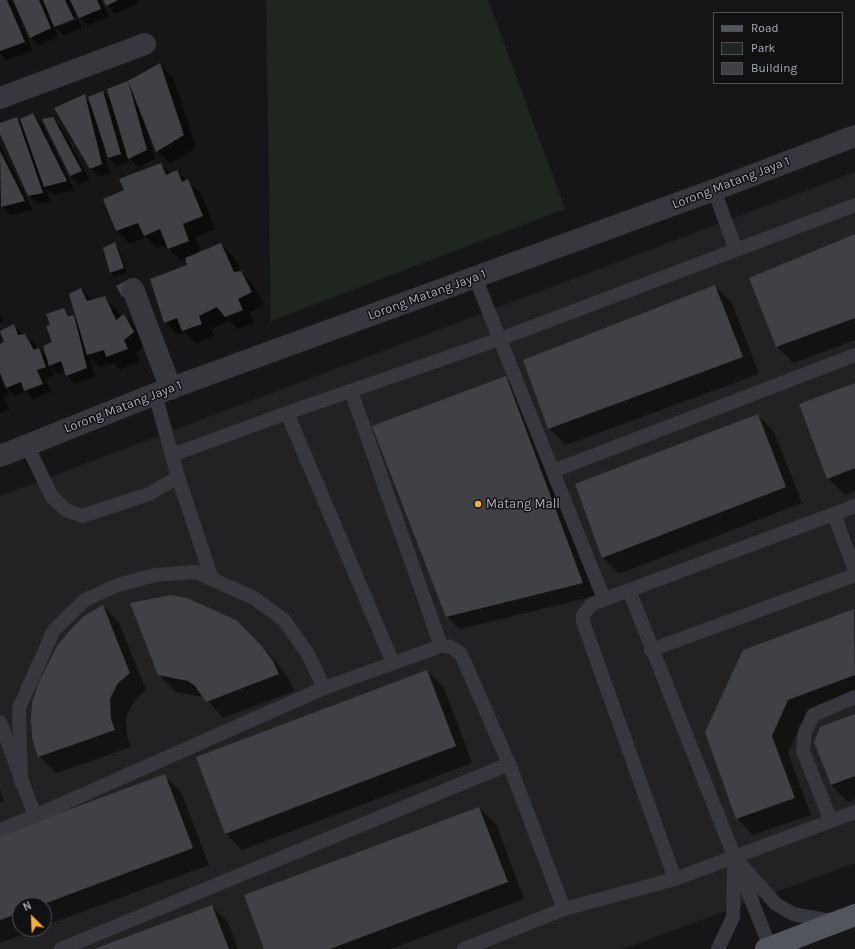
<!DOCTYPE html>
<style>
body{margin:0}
#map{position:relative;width:855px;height:949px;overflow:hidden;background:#161618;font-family:Karla,sans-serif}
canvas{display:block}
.legend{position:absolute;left:713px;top:12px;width:130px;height:72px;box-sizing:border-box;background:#111113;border:1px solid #4d4f55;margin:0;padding:5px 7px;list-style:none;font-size:12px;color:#a8adb8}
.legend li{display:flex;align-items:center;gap:8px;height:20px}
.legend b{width:20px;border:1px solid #4d4f55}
.north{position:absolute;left:12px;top:897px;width:40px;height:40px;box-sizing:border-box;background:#111113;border:1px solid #4d4f55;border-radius:50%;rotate:336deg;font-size:11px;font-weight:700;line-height:16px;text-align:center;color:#a8adb8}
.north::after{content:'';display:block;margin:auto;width:14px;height:18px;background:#f2b134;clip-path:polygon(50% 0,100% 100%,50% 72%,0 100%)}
</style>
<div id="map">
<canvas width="855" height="949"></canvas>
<ul class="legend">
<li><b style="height:5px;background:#53555c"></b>Road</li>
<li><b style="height:11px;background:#1e261f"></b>Park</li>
<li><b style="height:11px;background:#404145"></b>Building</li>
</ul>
<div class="north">N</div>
</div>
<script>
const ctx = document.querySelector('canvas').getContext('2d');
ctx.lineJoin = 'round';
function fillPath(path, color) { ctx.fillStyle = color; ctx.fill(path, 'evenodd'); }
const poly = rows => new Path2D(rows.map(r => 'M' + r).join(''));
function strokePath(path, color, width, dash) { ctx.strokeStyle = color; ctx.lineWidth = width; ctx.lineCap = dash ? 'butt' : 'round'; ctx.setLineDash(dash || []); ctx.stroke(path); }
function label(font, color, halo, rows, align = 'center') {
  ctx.font = font + ' Karla,sans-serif'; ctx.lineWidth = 3; ctx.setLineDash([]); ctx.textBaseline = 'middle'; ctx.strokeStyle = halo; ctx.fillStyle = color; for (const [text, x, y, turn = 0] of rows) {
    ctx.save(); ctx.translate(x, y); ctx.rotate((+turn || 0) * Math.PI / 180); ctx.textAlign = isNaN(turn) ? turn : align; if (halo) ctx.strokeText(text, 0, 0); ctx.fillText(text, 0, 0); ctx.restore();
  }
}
const built = poly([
 [855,172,855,863,623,949,0,949,0,496],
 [20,905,44,905,44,929,20,929]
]);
const green = poly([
 [266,0,488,0,565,209,271,321]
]);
const shadow = poly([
 [0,0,12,0,33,51,6,60,0,54],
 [14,0,69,0,77,17,58,24,58,27,78,19,82,28,63,35,54,26,58,36,39,46,31,37],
 [71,0,101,0,109,17,88,26,79,17],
 [104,0,137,0,138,3,115,14],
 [160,65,173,77,196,148,170,164,157,151,148,128,147,129,155,159,138,167,127,156,129,162,117,166,108,158,106,150,104,151,110,173,99,177,91,168,84,96,90,102,102,92,112,101,108,90,129,82],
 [32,114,41,122,74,190,54,195,46,188,51,202,38,204,29,196,0,131,0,124,17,118,23,124],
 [52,118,61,127,90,180,79,184,70,175],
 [0,145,33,210,11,215,2,206,0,202],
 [160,164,171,174,177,172,201,193,215,229,195,237,201,253,221,244,234,257,241,272,253,285,264,305,250,312,255,323,238,329,229,320,211,329,214,336,196,343,185,332,178,335,165,322,188,265,186,260,182,261,169,249,168,244,157,248,146,237,130,244,117,231,104,199,125,191],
 [855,235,855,340,794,363,777,347],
 [114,243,118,247,127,272,114,277,110,273],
 [715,286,732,303,759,374,566,445,549,428],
 [81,289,92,300,104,297,117,310,121,318,124,316,137,328,146,345,136,353,140,362,120,369,114,363,100,367,90,357,95,377,75,384,65,372,58,374,50,366,54,376,45,379,51,392,33,399,26,392,15,396,6,387,9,395,4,397,9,409,0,413,0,345,5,343,13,325,34,343,37,350,39,350,48,358,53,343,52,326,63,309,78,321],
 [0,313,3,321,0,323],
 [506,377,518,390,595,596,460,629,447,616],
 [855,384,855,491,845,495,828,478],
 [758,415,774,432,802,503,619,574,603,557],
 [103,606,119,623,146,690,135,700,126,716,127,736,131,747,56,773,39,756],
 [853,610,855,612,855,698,805,716,788,753,811,815,753,835,737,818,706,732],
 [236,621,267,651,289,679,294,691,223,718,204,697,176,692,159,675],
 [427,671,444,688,472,763,242,850,225,833],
 [855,715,855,799,848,802,831,785,816,742],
 [164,775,181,792,209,865,44,926,44,905,20,905,20,929,37,929,0,943,0,836],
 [0,790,4,801,0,803],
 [479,808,496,824,524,899,391,949,265,949],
 [211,906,228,922,238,949,96,949]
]);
const building = poly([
 [0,0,7,0,25,42,0,51],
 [13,0,39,0,51,28,30,38],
 [43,0,65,0,74,19,54,27],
 [70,0,97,0,101,9,79,18],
 [103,0,118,0,106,6],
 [160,63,184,135,156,152,128,81],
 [128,81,147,150,128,159,107,89],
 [103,91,121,154,108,158,88,97],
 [85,94,102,164,90,169,54,108],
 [33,113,67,181,44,187,20,119],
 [17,117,43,193,28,196,0,134,0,123],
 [53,117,82,171,70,176,42,119],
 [0,151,25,201,1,207],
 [161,163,166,175,177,170,182,182,188,179,203,216,183,224,189,241,168,249,160,229,144,236,138,223,116,231,103,199,124,190,119,179],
 [855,234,855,318,776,347,749,278],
 [115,242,124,268,110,273,103,248],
 [221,243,234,272,241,271,252,292,238,299,243,310,225,317,217,307,199,316,202,324,182,331,177,318,164,323,150,279,187,265,185,258],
 [127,280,130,294,122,297,116,286],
 [715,285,743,357,548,429,523,360],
 [81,288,87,301,105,296,116,320,124,314,134,332,124,340,128,349,106,357,104,350,87,355,69,294],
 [64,308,68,316,74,315,87,368,66,376,61,361,49,366,43,346,52,342,46,326,50,325,46,314],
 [14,324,18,335,25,334,34,350,39,348,46,367,37,370,43,384,24,391,21,382,6,388,0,373,0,344,4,342,0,331],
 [506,376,583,583,446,617,372,426],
 [855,383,855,468,827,479,799,404],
 [758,414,786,487,602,558,575,484],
 [171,595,187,598,236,620,262,646,273,661,279,674,206,702,195,686,188,681,158,675,130,603],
 [103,605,130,673,118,683,110,699,111,719,115,730,38,757,32,737,31,720,32,703,39,682,57,646,71,629,84,616],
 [854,609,855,675,788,700,772,736,795,798,736,819,705,732,743,650],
 [427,670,456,746,225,834,196,757],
 [855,714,855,776,831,785,814,742,820,727],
 [165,774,193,848,41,905,20,905,20,913,0,920,0,835],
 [479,807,508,882,330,949,264,949,244,895],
 [212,905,229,949,94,949]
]);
const lane = poly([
 [714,190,736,250],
 [475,277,604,599],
 [351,391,441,646],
 [287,413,393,663],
 [27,445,52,497,66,510,82,516,149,494,178,477,155,394],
 [172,455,287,413,500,339,855,205],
 [553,471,855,355],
 [178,477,212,579],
 [834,514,855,571],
 [629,590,770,947],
 [651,650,855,575],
 [0,722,35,816],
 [21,783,19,708,54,630,85,600,118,585,155,575,196,572,254,598,284,620,308,654,324,688],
 [831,821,803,751,805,732,813,715,855,697],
 [0,830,35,816,324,688,441,646,451,647,461,654,509,764,564,909],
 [741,865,776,904,793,914,825,920,835,919],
 [675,879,583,622,583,615,592,604,855,506],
 [61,949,509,764],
 [464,949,564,909,675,879,855,812],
 [718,949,733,917,734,863]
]);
const street = poly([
 [0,98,145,44],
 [133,289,171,389],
 [0,456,155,394,714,190,855,136]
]);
const primary = poly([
 [766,949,855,915]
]);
const markers = [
 [478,504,4,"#f2b134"]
];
const streetNames = [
 ["Lorong Matang Jaya 1",731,183,-21],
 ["Lorong Matang Jaya 1",427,295,-20],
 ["Lorong Matang Jaya 1",123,407,-21]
];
const poiNames = [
 ["Matang Mall",486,504]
];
fillPath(built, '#222225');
fillPath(green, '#1e261f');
fillPath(shadow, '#0007');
fillPath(building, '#404145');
strokePath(lane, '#37383d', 14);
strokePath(street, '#37383d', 22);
strokePath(primary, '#53555c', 22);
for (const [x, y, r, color] of markers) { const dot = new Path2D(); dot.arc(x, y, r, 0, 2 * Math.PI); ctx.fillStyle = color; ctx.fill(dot); strokePath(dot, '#111113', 1.5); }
label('13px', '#a8adb8', '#111113', streetNames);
label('13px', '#a8adb8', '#111113', poiNames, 'left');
</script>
